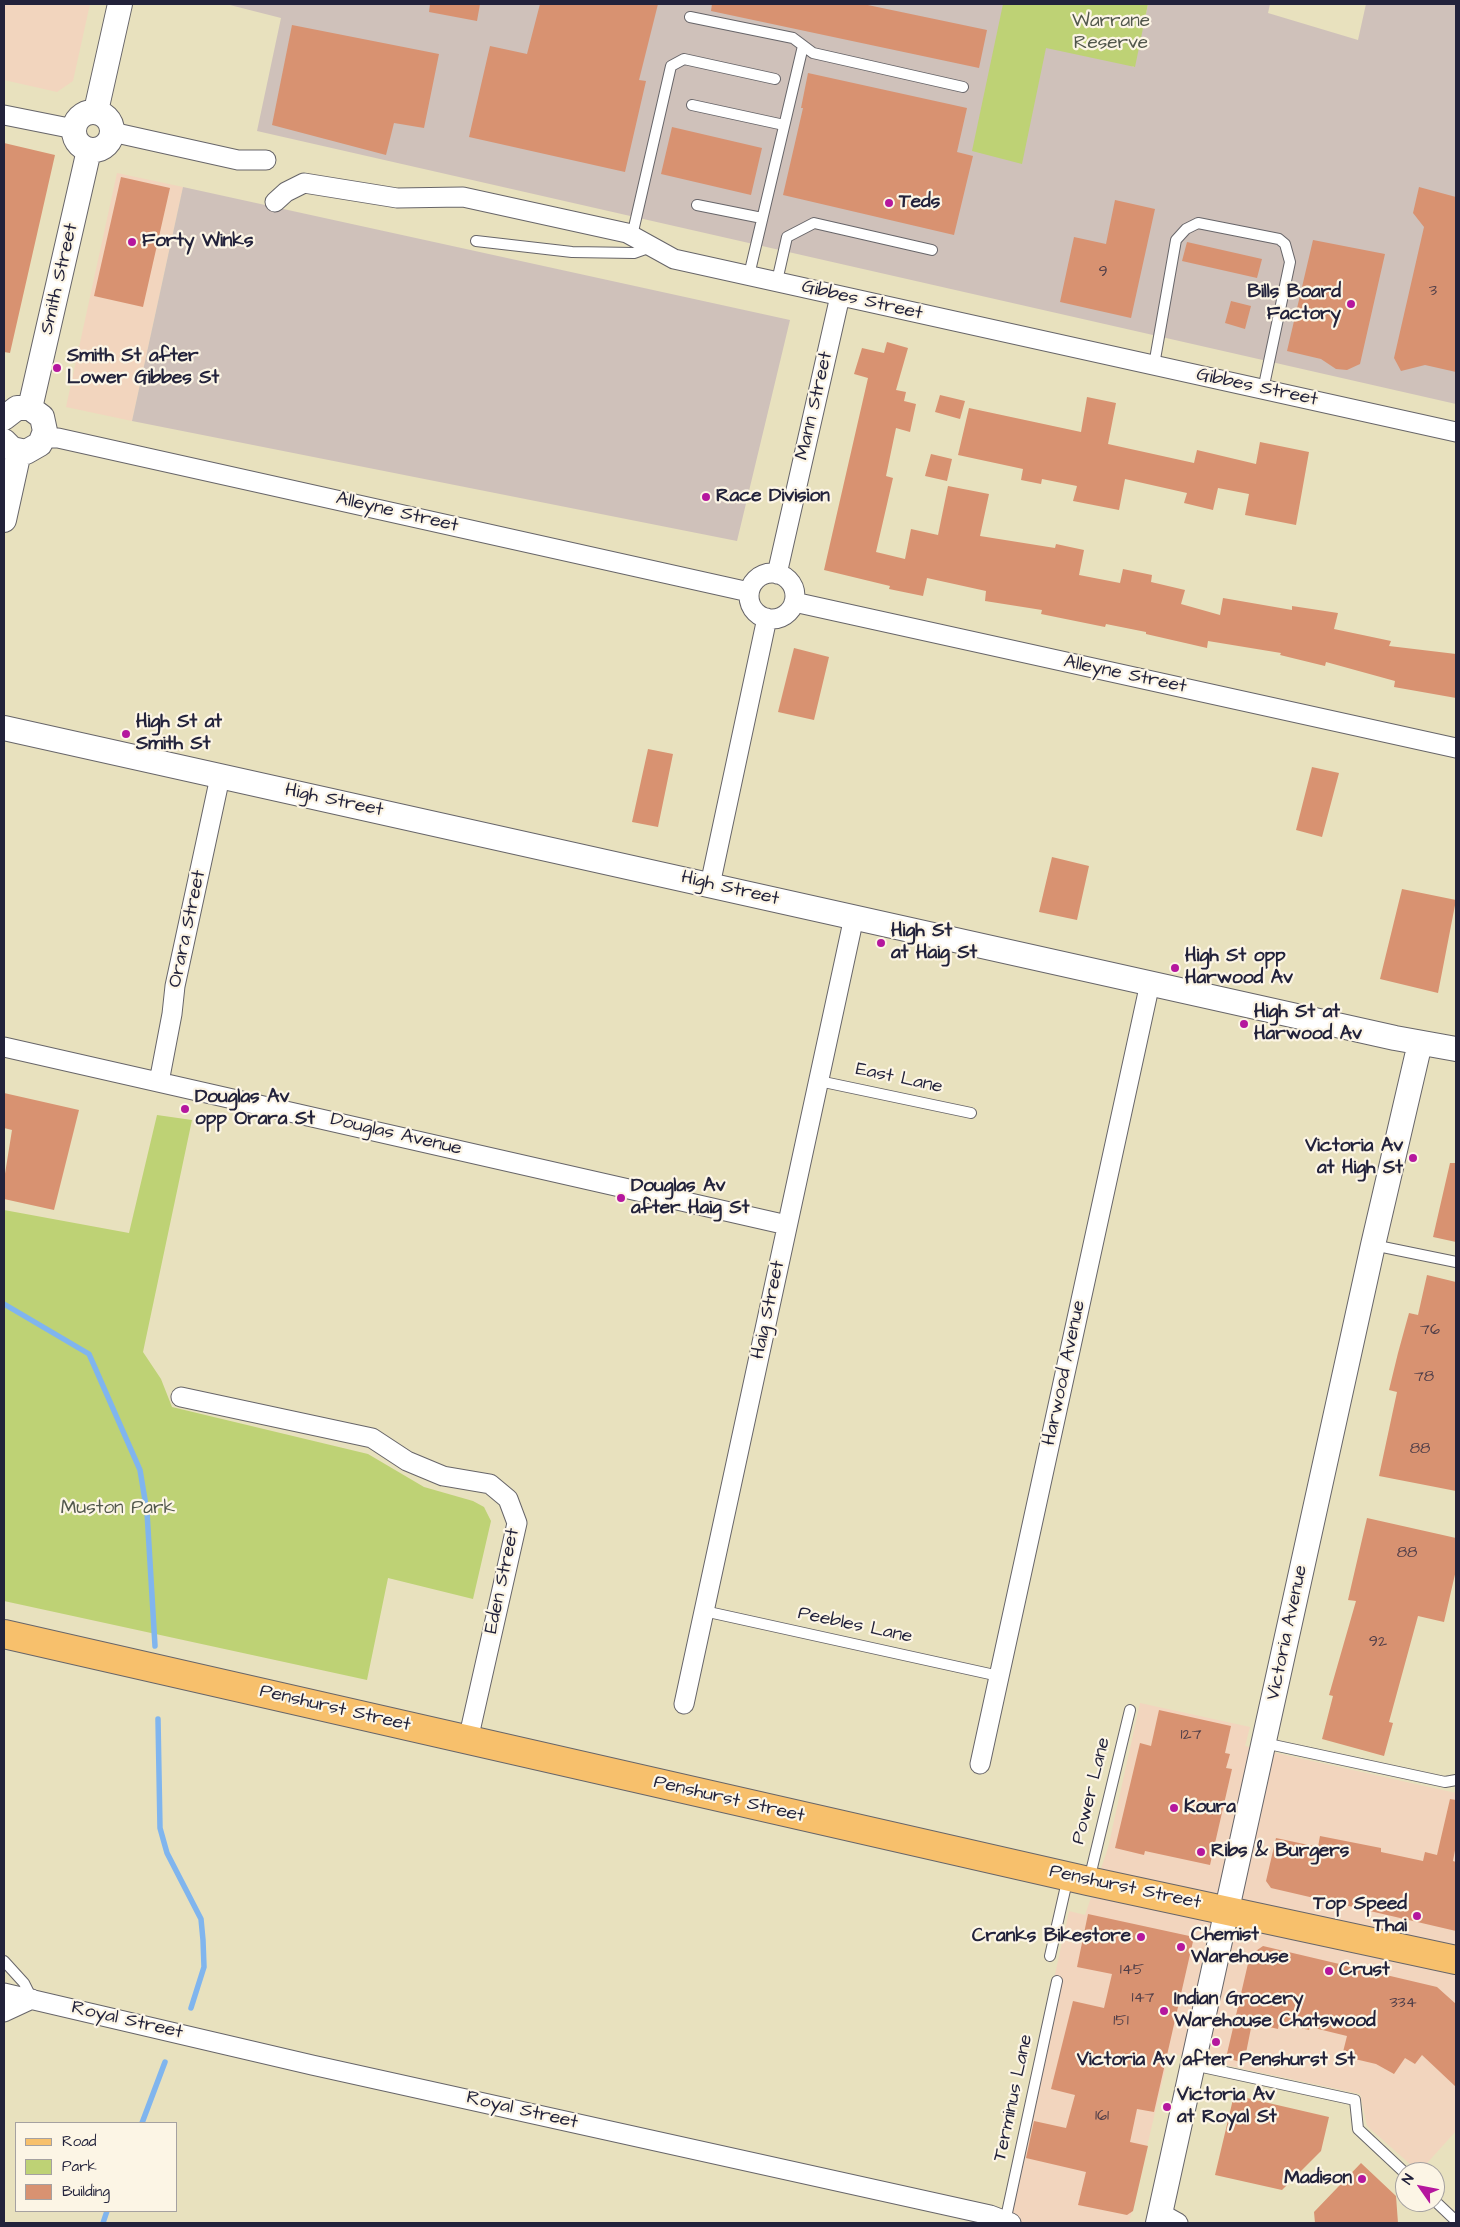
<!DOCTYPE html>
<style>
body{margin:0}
#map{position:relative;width:1460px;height:2227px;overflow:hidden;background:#e8e1be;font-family:"Architects Daughter",sans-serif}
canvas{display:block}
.frame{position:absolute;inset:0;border:5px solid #22223b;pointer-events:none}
.legend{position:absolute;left:15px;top:2122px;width:162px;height:90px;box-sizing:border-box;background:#fcf5e5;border:1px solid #a5a1a1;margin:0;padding:6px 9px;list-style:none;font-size:15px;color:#22223b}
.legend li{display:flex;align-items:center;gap:10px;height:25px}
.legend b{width:25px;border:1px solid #a5a1a1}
.north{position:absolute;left:1395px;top:2162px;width:50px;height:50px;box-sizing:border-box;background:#fcf5e5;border:1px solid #a5a1a1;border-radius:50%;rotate:303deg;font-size:14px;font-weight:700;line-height:20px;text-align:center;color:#22223b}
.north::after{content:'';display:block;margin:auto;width:18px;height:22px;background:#b5179e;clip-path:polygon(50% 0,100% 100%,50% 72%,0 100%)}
</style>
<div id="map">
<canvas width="1460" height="2227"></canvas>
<div class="frame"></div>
<ul class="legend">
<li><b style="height:6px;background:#f7c06c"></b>Road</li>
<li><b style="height:14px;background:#bed275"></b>Park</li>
<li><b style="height:14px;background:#d89271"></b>Building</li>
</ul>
<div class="north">N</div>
</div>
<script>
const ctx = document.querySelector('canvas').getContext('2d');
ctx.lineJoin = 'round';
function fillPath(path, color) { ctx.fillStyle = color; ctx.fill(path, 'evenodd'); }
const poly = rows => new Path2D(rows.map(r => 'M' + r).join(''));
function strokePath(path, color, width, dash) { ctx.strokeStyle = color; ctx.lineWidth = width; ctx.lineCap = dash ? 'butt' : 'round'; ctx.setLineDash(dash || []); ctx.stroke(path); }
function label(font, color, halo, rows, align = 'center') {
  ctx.font = font + ' "Architects Daughter",sans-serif'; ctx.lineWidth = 4.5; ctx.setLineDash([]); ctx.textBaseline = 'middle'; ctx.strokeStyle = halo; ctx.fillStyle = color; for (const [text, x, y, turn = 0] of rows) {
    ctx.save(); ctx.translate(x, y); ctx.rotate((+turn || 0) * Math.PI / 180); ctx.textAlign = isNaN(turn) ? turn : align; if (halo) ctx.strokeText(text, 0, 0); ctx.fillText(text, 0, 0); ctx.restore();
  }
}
const built = poly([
 [4,4,90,4,73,81,57,92,4,80],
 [117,173,183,187,132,421,66,407],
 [1140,1703,1250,1727,1245,1746,1456,1793,1456,2131,1419,2172,1367,2126,1360,2094,1169,2053,1129,2223,1000,2223,1069,1911,1085,1915,1108,1848]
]);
const industrial = poly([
 [226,4,1003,4,1134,67,1148,4,1270,4,1268,13,1358,40,1366,4,1456,4,1456,404,257,131,281,18],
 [183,187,790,320,737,541,132,421]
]);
const green = poly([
 [1003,4,1148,4,1135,67,1046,48,1022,164,972,151],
 [157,1115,192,1120,143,1352,161,1379,172,1407,368,1454,424,1487,473,1501,484,1507,491,1521,473,1599,388,1578,367,1680,4,1601,4,1210,129,1233]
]);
const stream = poly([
 [4,1304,89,1354,140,1470,147,1512,155,1646],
 [158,1719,160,1828,167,1853,201,1919,203,1940,204,1967,191,2008],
 [142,2123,165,2062],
 [103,2223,107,2211]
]);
const building = poly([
 [430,4,480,4,477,21,429,12],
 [540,4,658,4,639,80,646,81,625,172,469,137,490,46,527,54],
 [712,4,863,4,987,30,979,68,711,11],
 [292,25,439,54,424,128,394,123,386,155,272,125],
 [808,73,967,108,957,152,973,156,954,235,783,195,803,108,801,108],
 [672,127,762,148,751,195,661,174],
 [4,143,55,155,10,353,4,352],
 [121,177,170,188,143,307,94,296],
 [1419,187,1456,197,1456,372,1425,365,1401,371,1394,358,1424,227,1413,213],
 [1115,200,1155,209,1131,318,1060,302,1074,237,1106,244],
 [1313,240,1385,254,1360,364,1347,370,1336,369,1321,359,1287,351],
 [1187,242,1262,259,1257,278,1182,261],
 [1231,301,1251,306,1245,329,1225,323],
 [887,342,908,348,896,390,906,392,904,401,916,404,910,432,896,428,886,476,893,478,876,552,905,559,911,529,938,535,948,486,989,494,980,536,1055,548,1056,544,1084,550,1079,575,1120,583,1123,569,1152,575,1151,582,1185,590,1181,604,1220,615,1223,598,1292,610,1292,606,1338,613,1334,629,1391,641,1389,646,1456,654,1456,698,1394,687,1395,681,1326,662,1325,666,1280,655,1281,653,1208,641,1207,648,1146,634,1146,632,1106,624,1105,627,1041,614,1042,610,985,601,986,591,927,578,923,596,889,589,890,586,824,570,868,378,854,374,862,348,884,353],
 [940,395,965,401,960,419,935,412],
 [1087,397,1116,403,1108,444,1194,463,1197,450,1256,464,1260,442,1309,452,1296,525,1245,515,1249,494,1218,488,1213,510,1184,503,1187,493,1125,479,1119,510,1073,501,1077,486,1042,479,1041,484,1021,480,1023,469,958,455,969,408,1081,432],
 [931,454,952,459,947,481,925,476],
 [794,648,829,657,814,720,778,712],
 [648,749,673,754,658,827,632,822],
 [1312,767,1339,773,1322,837,1296,830],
 [1052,857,1089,866,1077,920,1039,912],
 [1402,889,1456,900,1438,993,1380,979],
 [4,1093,79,1110,54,1210,4,1199,4,1180,12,1130,4,1128],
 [1450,1163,1456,1163,1456,1242,1433,1237],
 [1427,1275,1456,1282,1456,1491,1379,1476,1397,1392,1389,1390,1398,1353,1409,1313,1418,1315],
 [1367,1518,1456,1538,1456,1570,1444,1622,1418,1616,1389,1722,1393,1723,1384,1756,1322,1739,1333,1696,1329,1695,1356,1601,1348,1600],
 [1159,1710,1231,1726,1225,1753,1230,1754,1226,1768,1232,1769,1210,1865,1145,1851,1144,1855,1115,1848,1140,1743,1151,1746],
 [1450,1799,1456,1800,1456,1845,1453,1861,1456,1862,1456,1931,1271,1888,1266,1881,1276,1838,1318,1847,1320,1836,1381,1848,1381,1852,1423,1861,1425,1852,1437,1855],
 [1088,1914,1194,1937,1154,2112,1137,2109,1130,2142,1148,2146,1133,2211,1127,2215,1078,2205,1086,2172,1026,2158,1034,2121,1066,2128,1075,2095,1051,2089,1073,2001,1104,2008,1112,1974,1077,1967],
 [1263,1946,1437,1987,1456,2004,1456,2087,1422,2055,1415,2064,1405,2058,1394,2074,1376,2064,1342,2056,1347,2036,1310,2027,1309,2030,1279,2023,1278,2029,1252,2023,1244,2063,1226,2058,1250,1955],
 [1234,2095,1329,2117,1321,2151,1282,2190,1215,2175],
 [1361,2163,1396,2196,1398,2223,1315,2223,1314,2212]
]);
const service = poly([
 [690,17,793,38,813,53,963,87],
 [692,105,784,125],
 [697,205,762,218],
 [632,236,671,66,684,59,775,79],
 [476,241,572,252,634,253,651,247],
 [749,275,803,46],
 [777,281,787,237,814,223,932,250],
 [1154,365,1176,240,1186,229,1198,223,1279,239,1285,244,1290,262,1263,390],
 [819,1081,971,1113],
 [1373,1245,1456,1262],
 [704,1611,999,1676],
 [1264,1743,1445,1782,1456,1780],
 [1089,1880,1130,1710],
 [1050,1956,1068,1877],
 [4,1961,24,1983,32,1999],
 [1193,2065,1355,2100,1358,2129,1405,2173],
 [1435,2201,1456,2221],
 [1005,2222,1057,1981]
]);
const minor = poly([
 [4,115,74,129],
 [112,132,238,160,266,160],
 [275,202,286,192,304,183,397,198,463,197,627,233,674,259,1456,432],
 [44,438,58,438,749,592],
 '749 596a23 23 0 1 1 46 0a23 23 0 1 1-46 0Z',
 [777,574,840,296],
 [794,602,1456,748],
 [710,885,767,618],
 [4,1047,787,1225],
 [159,1082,172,1014,175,986,220,777],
 [181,1397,372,1438,407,1461,443,1476,490,1484,508,1499,517,1523,468,1740],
 [684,1704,854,917],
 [980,1764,1150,983],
 [4,1993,312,2065,990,2215,1011,2223],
 [4,2012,32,1999],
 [1160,2213,1178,2223]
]);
const tertiary = poly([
 [96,111,120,4],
 '74 131a19 19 0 1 1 38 0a19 19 0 1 1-38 0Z',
 [30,408,89,150],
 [4,418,17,408,30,408,42,417,45,431,40,444,26,452,12,449,4,441],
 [4,520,19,452],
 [4,728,1395,1038,1456,1049],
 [1158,2223,1373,1245,1420,1043]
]);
const primary = poly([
 [4,1634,1088,1881,1456,1960]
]);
const markers = [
 [889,203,5,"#b5179e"],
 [132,242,5,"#b5179e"],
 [1351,304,5,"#b5179e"],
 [57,368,5,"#b5179e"],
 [706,497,5,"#b5179e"],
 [126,734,5,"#b5179e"],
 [881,943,5,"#b5179e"],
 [1175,968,5,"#b5179e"],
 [1244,1024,5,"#b5179e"],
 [185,1109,5,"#b5179e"],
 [1413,1158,5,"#b5179e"],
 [621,1198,5,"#b5179e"],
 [1174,1808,5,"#b5179e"],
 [1201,1852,5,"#b5179e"],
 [1417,1916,5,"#b5179e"],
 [1141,1937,5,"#b5179e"],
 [1181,1947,5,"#b5179e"],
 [1329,1971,5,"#b5179e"],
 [1164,2011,5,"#b5179e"],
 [1216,2042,5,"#b5179e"],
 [1167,2107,5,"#b5179e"],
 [1362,2179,5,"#b5179e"]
];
const numberNames = [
 ["9",1103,273],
 ["3",1433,292],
 ["76",1430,1331],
 ["78",1424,1378],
 ["88",1420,1450],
 ["88",1407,1554],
 ["92",1378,1643],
 ["127",1191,1736],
 ["145",1132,1971],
 ["147",1143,1999],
 ["334",1403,2004],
 ["151",1121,2022],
 ["161",1102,2117]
];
const parkNames = [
 ["Warrane",1111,22],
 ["Reserve",1111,44],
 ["Muston Park",118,1509]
];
const poiNames = [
 ["Teds",899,203],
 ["Forty Winks",142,242],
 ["Bills Board",1341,293,"right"],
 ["Factory",1341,315,"right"],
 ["Smith St after",67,357],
 ["Lower Gibbes St",67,379],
 ["Race Division",716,497],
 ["High St at",136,723],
 ["Smith St",136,745],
 ["High St",891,932],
 ["at Haig St",891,954],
 ["High St opp",1185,957],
 ["Harwood Av",1185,979],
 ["High St at",1254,1013],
 ["Harwood Av",1254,1035],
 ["Douglas Av",195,1098],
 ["opp Orara St",195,1120],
 ["Victoria Av",1403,1147,"right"],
 ["at High St",1403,1169,"right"],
 ["Douglas Av",631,1187],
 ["after Haig St",631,1209],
 ["Koura",1184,1808],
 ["Ribs & Burgers",1211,1852],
 ["Top Speed",1407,1905,"right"],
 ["Thai",1407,1927,"right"],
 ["Chemist",1191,1936],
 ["Warehouse",1191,1958],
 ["Cranks Bikestore",1131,1937,"right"],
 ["Crust",1339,1971],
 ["Indian Grocery",1174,2000],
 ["Warehouse Chatswood",1174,2022],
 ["Victoria Av after Penshurst St",1216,2061,"center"],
 ["Victoria Av",1177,2096],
 ["at Royal St",1177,2118],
 ["Madison",1352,2179,"right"]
];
const streetNames = [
 ["Smith Street",60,279,-77],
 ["Gibbes Street",862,301,13],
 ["Gibbes Street",1257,388,12],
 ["Mann Street",815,406,-77],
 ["Alleyne Street",397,513,13],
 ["Alleyne Street",1125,675,12],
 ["High Street",334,801,12],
 ["High Street",730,889,13],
 ["Orara Street",188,929,-78],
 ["East Lane",899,1079,12],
 ["Douglas Avenue",396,1135,13],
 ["Haig Street",769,1310,-78],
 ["Harwood Avenue",1065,1373,-78],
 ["Eden Street",503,1581,-78],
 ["Peebles Lane",855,1626,12],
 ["Victoria Avenue",1288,1633,-78],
 ["Penshurst Street",335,1709,13],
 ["Power Lane",1092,1791,-76],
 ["Penshurst Street",729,1800,13],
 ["Penshurst Street",1125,1888,12],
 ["Royal Street",127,2021,13],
 ["Terminus Lane",1014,2098,-78],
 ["Royal Street",522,2111,13]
];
fillPath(built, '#f2d5be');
fillPath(industrial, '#cfc1ba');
fillPath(green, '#bed275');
strokePath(stream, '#80b5ee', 5.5);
fillPath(building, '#d89271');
strokePath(service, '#676569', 12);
strokePath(minor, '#676569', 21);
strokePath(tertiary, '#676569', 26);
strokePath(primary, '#676569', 30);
strokePath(service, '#fff', 10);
strokePath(minor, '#fff', 19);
strokePath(tertiary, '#fff', 24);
strokePath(primary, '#f7c06c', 28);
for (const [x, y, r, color] of markers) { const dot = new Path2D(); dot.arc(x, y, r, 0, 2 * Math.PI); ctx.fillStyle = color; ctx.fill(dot); strokePath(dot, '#fcf5e5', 2); }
label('16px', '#503e48', null, numberNames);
label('19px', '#51574c', '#fcf5e5', parkNames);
label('bold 19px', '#22223b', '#fcf5e5', poiNames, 'left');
label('19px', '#22223b', '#fcf5e5', streetNames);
</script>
